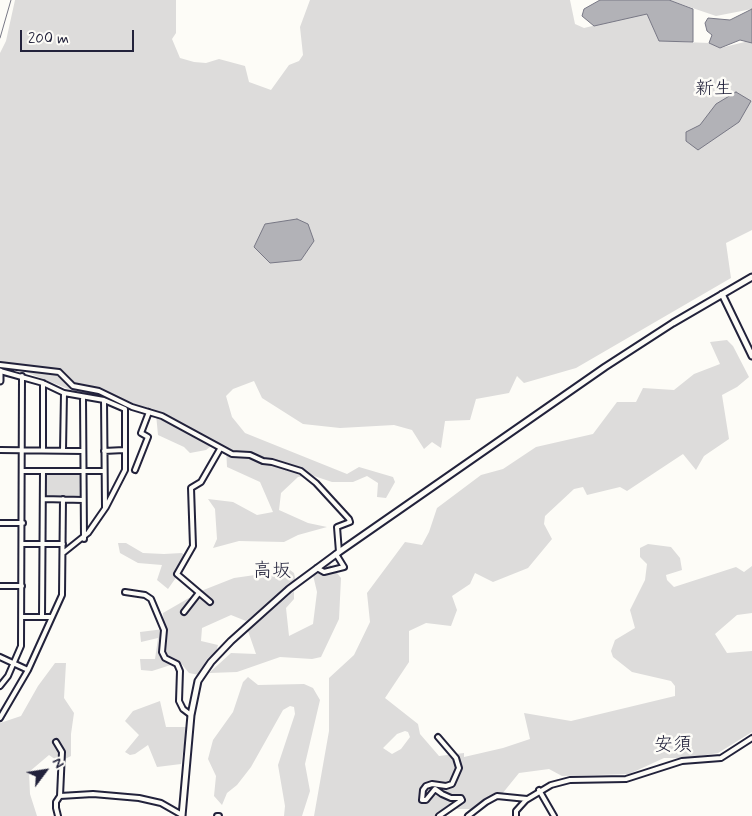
<!DOCTYPE html>
<meta charset="utf-8">
<style>
body{margin:0}
#map{position:relative;width:752px;height:816px;overflow:hidden;background:#fdfcf7;font-family:Mynerve,sans-serif}
canvas{display:block}
.north{position:absolute;left:20px;top:746px;width:50px;height:50px;-webkit-text-stroke:4px #fdfcf7;paint-order:stroke;rotate:59deg;font-size:14px;font-weight:700;line-height:20px;text-align:center;color:#22223b}
.north::after{content:'';display:block;margin:auto;width:18px;height:22px;background:#22223b;clip-path:polygon(50% 0,100% 100%,50% 72%,0 100%)}
.scale{position:absolute;left:20px;top:30px;width:114px;height:22px;box-sizing:border-box;border:2px solid #22223b;border-top:0;padding-left:6px;font-size:15px;line-height:18px;white-space:nowrap;color:#22223b;-webkit-text-stroke:4px #fdfcf7;paint-order:stroke}
</style>
<div id="map">
<canvas width="752" height="816"></canvas>
<div class="north">N</div>
<div class="scale">200 m</div>
</div>
<script>
const ctx = document.querySelector('canvas').getContext('2d');
ctx.lineJoin = 'round';
function fillPath(path, color) { ctx.fillStyle = color; ctx.fill(path, 'evenodd'); }
const poly = rows => new Path2D(rows.map(r => 'M' + r).join(''));
function strokePath(path, color, width, dash) { ctx.strokeStyle = color; ctx.lineWidth = width; ctx.lineCap = dash ? 'butt' : 'round'; ctx.setLineDash(dash || []); ctx.stroke(path); }
function label(font, color, halo, rows, align = 'center') {
  ctx.font = font + ' Mynerve,"Klee One",sans-serif'; ctx.lineWidth = 5; ctx.setLineDash([]); ctx.textBaseline = 'middle'; ctx.strokeStyle = halo; ctx.fillStyle = color; for (const [text, x, y, turn = 0] of rows) {
    ctx.save(); ctx.translate(x, y); ctx.rotate((+turn || 0) * Math.PI / 180); ctx.textAlign = isNaN(turn) ? turn : align; if (halo) ctx.strokeText(text, 0, 0); ctx.fillText(text, 0, 0); ctx.restore();
  }
}
const green = poly([
 [15,0,176,0,176,33,172,39,180,58,194,62,206,63,219,59,245,66,249,82,271,90,289,65,299,61,303,55,300,27,310,0,570,0,575,24,584,28,647,13,659,41,709,43,720,48,749,41,752,42,752,230,726,243,731,278,576,368,524,383,517,376,509,393,476,399,470,420,445,421,441,448,432,442,424,449,412,430,394,425,340,428,303,424,262,398,254,381,233,389,226,396,232,417,245,433,347,474,359,467,393,477,395,482,386,498,377,497,378,483,367,476,353,482,332,482,311,475,298,477,281,493,279,510,308,523,327,527,298,535,284,542,239,541,213,548,217,539,215,509,208,499,233,502,257,515,273,512,260,482,227,467,226,447,215,443,206,450,190,453,184,447,158,435,156,414,135,406,68,389,26,372,0,366,0,53,6,41],
 [669,0,752,0,752,9,716,16],
 [727,340,733,346,749,377,737,387,722,395,729,439,704,456,696,470,683,454,627,491,620,487,587,495,583,487,574,489,545,516,544,524,552,539,528,568,493,582,475,573,470,584,452,596,457,610,451,626,426,623,409,631,409,662,385,698,418,724,420,734,439,756,464,753,464,757,503,748,530,739,524,713,571,721,675,696,675,686,671,681,632,672,613,657,611,651,615,640,635,628,630,610,645,580,647,564,640,557,640,548,648,544,671,547,680,558,682,570,666,575,667,580,674,587,736,567,744,572,752,566,752,613,737,615,715,634,727,653,752,651,752,732,718,753,687,758,664,758,629,774,562,776,549,769,519,773,502,794,472,809,456,809,445,816,314,816,329,731,329,678,354,655,370,622,367,593,405,542,422,545,429,532,437,508,481,475,503,469,536,447,593,434,617,402,636,402,643,388,674,390,694,374,720,364,710,342],
 [405,731,408,732,410,737,401,749,392,754,383,748,397,734],
 [43,471,83,471,83,500,43,499],
 [118,543,126,543,143,553,164,554,182,553,189,559,168,589,157,580,162,565,138,563,120,553],
 [330,564,341,578,339,619,321,657,312,659,280,657,237,672,209,673,231,653,256,654,248,631,294,591,294,599,286,608,289,636,313,624,317,592,313,575],
 [290,570,294,573,296,582,246,621,231,615,202,628,201,641,218,645,216,652,207,659,199,675,189,673,180,662,152,671,141,670,140,659,155,659,158,638,141,642,140,632,164,629,163,613,201,591,234,578],
 [55,663,66,663,64,698,74,713,71,734,71,756,59,762,49,755,29,772,30,794,37,816,0,816,0,723,21,716,38,686],
 [248,677,258,685,304,684,313,688,320,700,305,764,310,791,302,816,284,816,285,806,278,765,295,714,294,707,290,706,283,710,251,767,237,785,227,793,222,805,214,796,216,776,208,759,213,740,233,712,243,682],
 [160,701,166,727,187,727,181,764,157,767,148,745,135,754,130,755,125,752,139,735,125,721,133,711]
]);
const water = poly([
 [600,0,669,0,693,9,693,42,659,41,647,14,594,26,582,16,584,9,600,0],
 [752,9,752,43,740,40,720,48,709,43,712,35,707,31,705,23,708,18,730,20,752,9],
 [736,92,751,101,739,122,698,150,686,141,686,132,700,125,716,104,736,92],
 [297,219,308,224,314,241,301,260,270,263,254,247,265,224,297,219]
]);
const stream = poly([
 [0,38,11,0]
]);
const minor = poly([
 [0,365,59,372,73,386,99,391,132,407,162,416,232,454,250,455,263,461,272,462,301,471,316,483,349,519,350,522,337,527,339,552],
 [0,371,43,383,64,393,104,400,125,409,125,470,106,507,88,533,63,553],
 [83,397,84,539],
 [104,400,105,508],
 [0,450,83,451],
 [43,450,43,383],
 [63,450,64,393],
 [104,451,124,450],
 [135,470,148,437,141,433,149,412],
 [23,471,104,471],
 [43,499,83,500],
 [0,523,23,523],
 [22,544,63,544],
 [317,568,324,572,344,567,336,554],
 [0,586,22,586],
 [125,592,145,595,151,599,164,630,162,652,165,658,177,664,180,671,179,701,183,709,191,715],
 [210,602,177,574,193,546,191,488,201,482,220,449],
 [184,612,198,594],
 [22,617,52,617],
 [42,617,43,471],
 [0,657,28,670],
 [0,686,8,676,21,646,22,376],
 [0,718,28,670,62,595,63,499],
 [438,737,456,758,459,768,452,784,446,786,432,784,426,786,423,790,422,800,426,800,435,789,442,794,451,798,461,798,462,800,439,816],
 [56,742,62,752,60,796,56,802,56,808,58,816],
 [539,790,554,816],
 [60,796,93,794,139,798,161,803,182,815],
 [217,816,219,816],
 [468,816,486,802,497,796,527,799],
 [516,816,516,811,526,800,551,785,570,780,626,779,682,761,721,758,752,738]
]);
const tertiary = poly([
 [722,294,752,356],
 [0,381,0,371],
 [182,816,191,715,198,681,211,662,231,641,289,589,339,552,605,367,673,323,752,277]
]);
const quarterNames = [
 ["新生",714,90],
 ["高坂",272,572],
 ["安須",673,746]
];
fillPath(green, '#dddcdb');
fillPath(water, '#b2b2b7');
strokePath(water, '#787885', 1);
strokePath(stream, '#787885', 1);
strokePath(minor, '#22223b', 8);
strokePath(tertiary, '#22223b', 9);
strokePath(minor, '#fdfcf7', 4);
strokePath(tertiary, '#fdfcf7', 5);
label('19px', '#22223b', '#fdfcf7', quarterNames);
</script>
